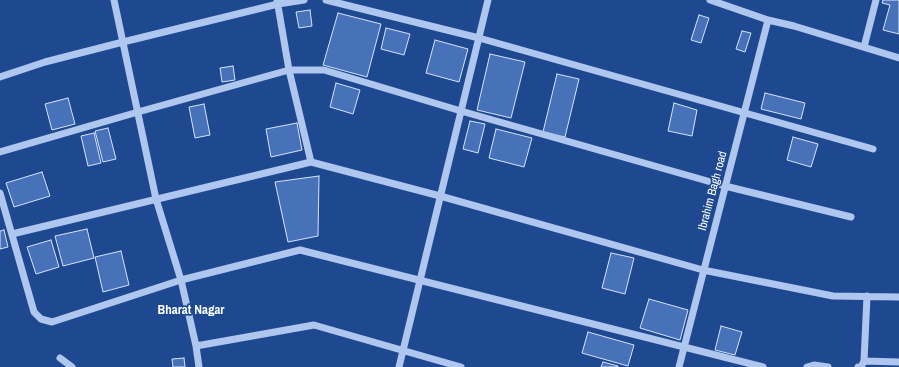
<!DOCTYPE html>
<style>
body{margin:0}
canvas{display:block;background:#1e4991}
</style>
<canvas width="899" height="367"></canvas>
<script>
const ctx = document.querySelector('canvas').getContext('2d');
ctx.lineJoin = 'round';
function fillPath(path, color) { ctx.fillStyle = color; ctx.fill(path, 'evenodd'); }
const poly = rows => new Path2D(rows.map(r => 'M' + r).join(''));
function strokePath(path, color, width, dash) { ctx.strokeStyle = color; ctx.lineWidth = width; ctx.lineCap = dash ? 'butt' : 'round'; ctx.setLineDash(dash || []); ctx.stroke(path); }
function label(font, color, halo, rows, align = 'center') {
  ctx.font = font + ' "Archivo Narrow",sans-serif'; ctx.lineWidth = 3.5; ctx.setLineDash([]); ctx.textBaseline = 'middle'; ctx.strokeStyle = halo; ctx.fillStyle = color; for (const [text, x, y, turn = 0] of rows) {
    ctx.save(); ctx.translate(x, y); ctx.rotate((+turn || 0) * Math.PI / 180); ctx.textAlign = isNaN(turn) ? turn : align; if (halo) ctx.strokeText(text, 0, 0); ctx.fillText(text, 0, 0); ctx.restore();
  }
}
const building = poly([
 [883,0,899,0,899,34,883,30,890,5,882,3,883,0],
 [310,10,312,26,299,28,296,12,310,10],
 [338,13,381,24,367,77,323,65,338,13],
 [699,15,709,18,701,43,691,40,699,15],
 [386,28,410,34,404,55,381,49,386,28],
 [742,31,751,33,745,52,736,49,742,31],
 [435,40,468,49,459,82,426,73,435,40],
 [490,54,525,62,511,118,477,110,490,54],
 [233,66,235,80,222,82,220,68,233,66],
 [557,74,579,79,565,137,543,132,557,74],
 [336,83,360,90,353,114,330,107,336,83],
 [765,93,805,103,801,119,761,109,765,93],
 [68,98,75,124,52,130,45,104,68,98],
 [674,103,697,110,692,136,668,131,674,103],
 [204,104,210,135,195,138,189,107,204,104],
 [470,121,485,124,478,153,463,149,470,121],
 [297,123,302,150,271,157,266,129,297,123],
 [108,128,116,159,103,162,95,131,108,128],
 [496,129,532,138,524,167,489,158,496,129],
 [94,133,101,163,88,166,81,136,94,133],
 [793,137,818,144,811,167,787,160,793,137],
 [42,172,50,196,14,207,6,183,42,172],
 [319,176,318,236,288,242,275,182,319,176],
 [87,229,94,258,63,266,55,236,87,229],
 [4,230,8,247,0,249,0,231,4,230],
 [51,240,59,267,36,274,27,247,51,240],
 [121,251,129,285,103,292,95,257,121,251],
 [611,253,634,258,625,294,602,288,611,253],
 [649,299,688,310,680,340,640,328,649,299],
 [721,326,742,332,735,355,715,350,721,326],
 [588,332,634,345,628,366,582,353,588,332],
 [184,358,185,367,173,367,172,359,184,358],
 [603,362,618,366,618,367,601,367,603,362]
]);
const minor = poly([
 [114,0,156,199,181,280,196,346,199,367],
 [277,0,289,70,311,162,440,196,703,270,833,296,899,297],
 [326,0,479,38,873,149],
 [710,0,768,20,794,26,899,58],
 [864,47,876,0],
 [0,77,45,62,123,42,278,4,304,0],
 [0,152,138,112,289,70,324,70,461,111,725,186,851,217],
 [0,193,34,312,41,319,52,322,181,280,300,250,763,367],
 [12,234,311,162],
 [867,296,864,361,899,362],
 [196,346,314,325,461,367],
 [60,358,72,367],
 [399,367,488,0],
 [679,367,768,20],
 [807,367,814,365,828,367],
 [858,367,861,367,864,361]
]);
const streetNames = [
 ["Ibrahim Bagh road",713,191,-75]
];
const neighbourhoodNames = [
 ["Bharat Nagar",191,311]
];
fillPath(building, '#4772b9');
strokePath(building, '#d5e3fa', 1);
strokePath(minor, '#afc7ee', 7);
label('12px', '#fff', '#1e4991', streetNames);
label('bold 13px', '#fff', '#1e4991', neighbourhoodNames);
</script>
